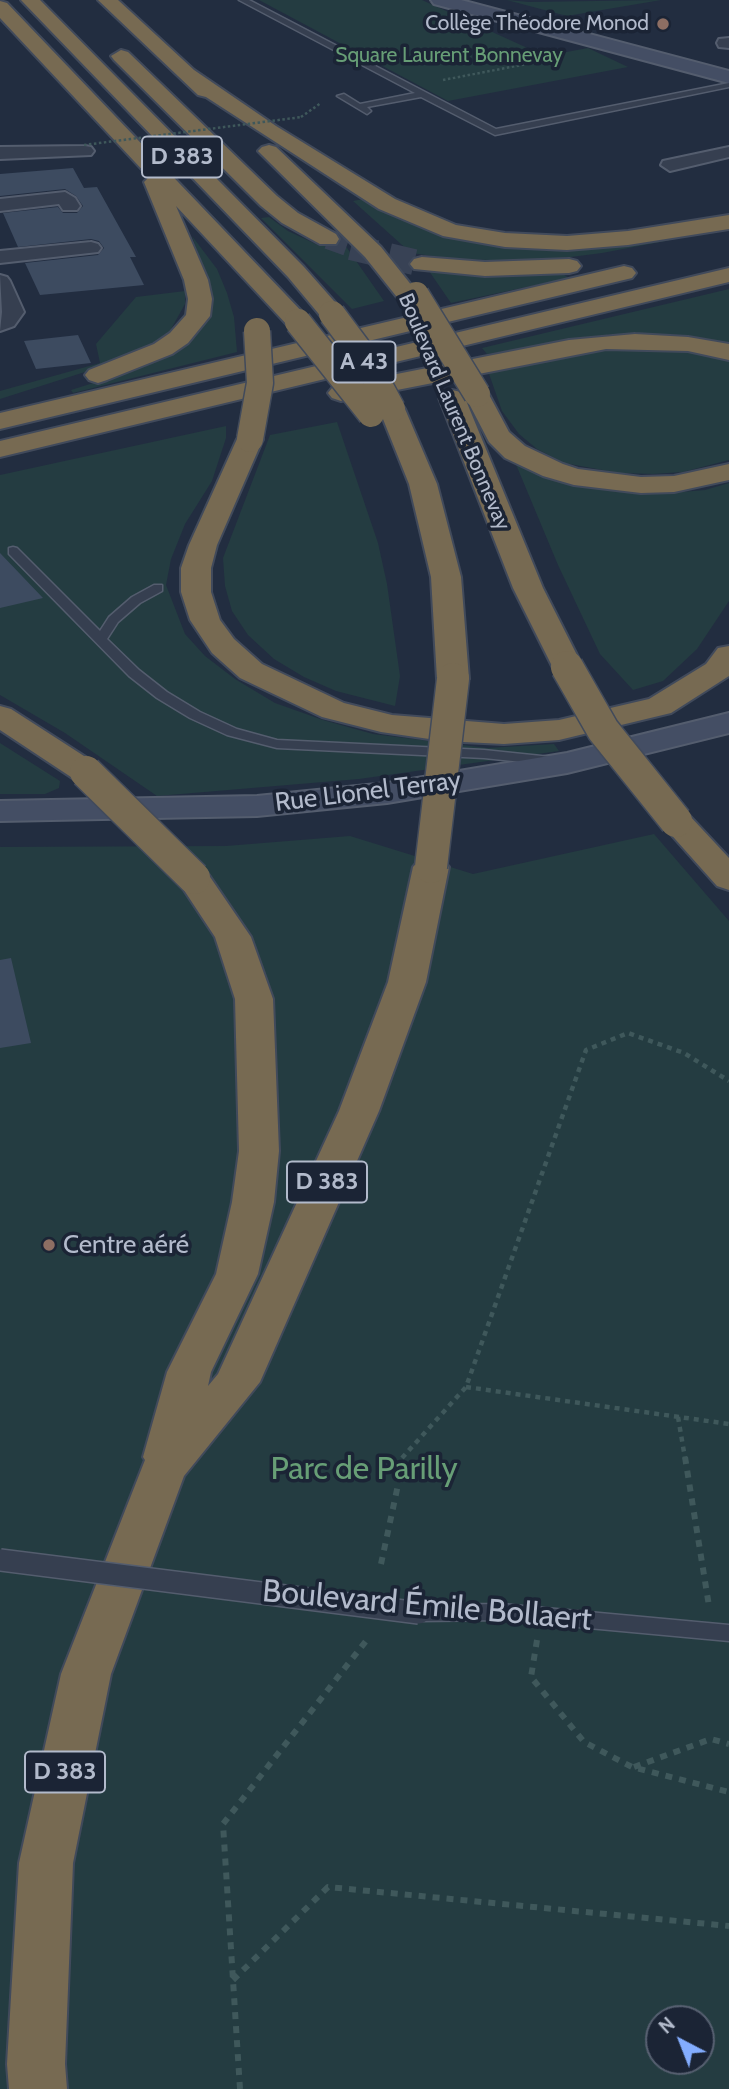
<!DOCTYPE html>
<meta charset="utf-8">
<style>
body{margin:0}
#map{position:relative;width:729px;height:2089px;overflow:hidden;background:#222d40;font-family:Cabin,sans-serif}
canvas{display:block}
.north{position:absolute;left:645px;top:2005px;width:70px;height:70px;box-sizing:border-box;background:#1b2435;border:2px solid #576071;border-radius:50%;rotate:318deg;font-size:19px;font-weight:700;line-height:28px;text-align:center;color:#b2bacb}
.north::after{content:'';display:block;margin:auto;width:24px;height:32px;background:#83adff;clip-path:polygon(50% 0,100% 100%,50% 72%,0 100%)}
</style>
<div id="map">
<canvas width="729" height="2089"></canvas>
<div class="north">N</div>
</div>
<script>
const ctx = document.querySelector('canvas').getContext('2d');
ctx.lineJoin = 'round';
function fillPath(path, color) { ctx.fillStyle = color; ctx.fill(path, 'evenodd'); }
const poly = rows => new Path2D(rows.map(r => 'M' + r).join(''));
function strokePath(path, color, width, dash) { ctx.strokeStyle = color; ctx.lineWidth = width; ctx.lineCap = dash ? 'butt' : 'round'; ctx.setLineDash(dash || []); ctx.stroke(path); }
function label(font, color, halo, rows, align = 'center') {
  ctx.font = font + ' Cabin,sans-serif'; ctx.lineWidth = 7; ctx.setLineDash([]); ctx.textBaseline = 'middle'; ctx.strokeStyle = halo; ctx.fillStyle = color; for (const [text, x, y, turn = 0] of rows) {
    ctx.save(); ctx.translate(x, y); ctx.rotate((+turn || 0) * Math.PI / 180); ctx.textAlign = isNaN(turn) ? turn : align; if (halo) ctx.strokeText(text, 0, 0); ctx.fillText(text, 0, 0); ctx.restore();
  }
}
const green = poly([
 [259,0,422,0,545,56,588,48,628,67,448,101],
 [507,0,529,2,661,0,567,16],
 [363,199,419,226,501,243,729,229,602,253,563,258,523,261,455,259,411,253,353,201],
 [269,217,288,231,320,246,335,235,338,235,384,301,352,309,261,218],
 [192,236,217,269,227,293,234,317,237,352,73,393,71,390,125,373,159,358,204,323,213,298],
 [429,271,522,275,561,273,569,278,451,303],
 [729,289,729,343,684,335,613,334,487,354,482,348],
 [185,291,185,304,170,331,132,357,0,399,0,391,100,363,96,344,136,297],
 [620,348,680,349,729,359,729,460,683,472,653,474,619,473,564,463,537,449,519,434,502,411,488,371,582,352],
 [337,422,378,543,387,584,400,676,395,706,336,691,304,677,274,659,248,635,232,611,225,586,223,558,270,435],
 [226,426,226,438,212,481,185,524,171,559,166,585,185,634,205,656,235,679,275,703,323,720,373,734,487,748,554,744,559,751,359,779,157,796,65,733,0,695,0,475],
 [515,462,570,484,599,489,669,493,705,490,729,483,729,601,697,649,663,681,633,690,600,654,558,565],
 [0,743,60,781,59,788,45,794,0,794],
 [654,834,729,921,729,2089,0,2089,0,847,226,846,350,836,473,874],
 [659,2019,701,2019,701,2061,659,2061]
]);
const building = poly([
 [73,168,84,188,97,187,136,257,130,257,144,285,40,295,25,263,98,255,104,248,99,241,91,239,18,247,3,213,58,207,63,213,77,213,83,206,76,196,65,189,0,196,0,174],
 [78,335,91,363,36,369,24,341],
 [0,553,43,598,0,608],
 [11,958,31,1043,0,1048,0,960]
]);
const highwayTunnelFar1 = poly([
 [328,239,356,249]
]);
const highwayTunnel = poly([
 [351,247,422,264]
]);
const pathFar2 = poly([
 [443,80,558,58],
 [301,117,321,103]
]);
const pathFar1 = poly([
 [466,1387,729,1424],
 [678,1417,685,1458],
 [402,1458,466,1387,586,1050,628,1033,684,1053,729,1081]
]);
const path = poly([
 [685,1457,709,1606],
 [381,1564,404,1457],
 [537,1640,531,1677,584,1742,632,1767,729,1792],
 [634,1767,711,1739,729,1744],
 [233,1980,328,1887,729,1926],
 [240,2089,223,1824,366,1641]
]);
const lane = poly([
 [239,0,249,0,496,129,729,83,729,87,495,135,421,97,367,107,371,111,367,114,337,96,344,94,360,104,415,93,239,0],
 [13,547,17,548,100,631,109,617,132,597,154,585,162,585,162,591,140,603,118,622,107,639,139,670,167,692,200,712,237,729,277,740,484,750,551,757,558,761,551,765,484,758,277,748,227,735,190,718,157,698,129,676,9,554,9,548,13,547],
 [502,1604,729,1625,729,1641,502,1620,419,1621,412,1619,409,1613,412,1607,419,1605,502,1604]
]);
const street = poly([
 [729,38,729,48,719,47,717,43,719,39,729,38],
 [85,146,91,147,94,151,91,155,0,159,0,147,85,146],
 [729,147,729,157,670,171,661,165,663,161,729,147],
 [65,192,75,198,80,206,77,210,63,210,59,204,0,211,0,199,65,192],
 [91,242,98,244,101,248,98,252,0,263,0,251,91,242],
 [0,275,7,277,10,281,24,312,14,326,0,331,2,312,0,275]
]);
const secondary = poly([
 [431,0,461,0,729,71,729,83,434,4,431,0],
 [729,713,729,733,567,773,387,803,257,816,0,821,0,801,257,796,387,783,567,753,729,713]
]);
const highway = poly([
 [21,0,40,0,304,267,341,309,344,314,341,319,332,321,323,319,288,277,21,0],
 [98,0,118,0,194,70,276,126,395,199,456,225,505,233,567,236,628,231,729,215,729,229,628,245,567,250,505,247,443,236,379,209,206,97,198,95,98,0],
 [0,1,7,3,307,317,310,322,307,327,298,329,289,327,176,206,208,280,212,299,210,316,188,343,172,354,107,380,98,383,89,380,85,375,89,370,154,344,170,333,186,315,188,299,184,280,144,182,149,177,0,18,0,1],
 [121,50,128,52,277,196,298,213,336,234,339,239,336,244,320,244,282,223,261,206,114,60,111,56,121,50],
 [269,145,276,147,381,247,420,296,416,301,408,303,400,301,365,257,262,155,258,151,262,147,269,145],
 [422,257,485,262,569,259,577,261,581,266,577,271,569,273,485,276,414,269,410,264,414,259,422,257],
 [624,266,632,268,636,273,632,278,0,429,0,413,624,266],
 [729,268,729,282,0,457,0,441,729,268],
 [635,334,688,337,729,344,729,360,688,351,606,349,341,401,332,398,328,393,332,388,341,385,569,340,635,334],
 [477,386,486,389,509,432,525,446,563,464,578,469,641,477,674,476,729,464,729,480,674,492,641,493,574,485,543,476,505,458,489,442,464,394,468,389,477,386],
 [452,390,461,392,465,398,543,588,583,667,578,674,567,676,556,674,513,588,439,398,443,392,452,390],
 [392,401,401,403,405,409,437,484,461,577,469,679,464,686,453,688,442,686,437,679,431,577,409,484,379,409,383,403,392,401],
 [250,431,259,433,263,439,217,545,211,568,211,592,220,620,234,639,262,664,344,703,392,715,504,724,559,720,649,699,706,664,718,648,729,646,729,676,671,713,559,740,504,744,443,741,381,732,322,717,240,678,212,653,190,620,181,592,181,568,189,545,237,439,241,433,250,431],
 [0,706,11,709,98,765,103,772,98,779,86,782,74,779,0,730,0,706],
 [676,811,688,814,729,858,729,890,717,886,659,821,664,814,676,811],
 [431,856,443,860,449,867,426,982,379,1111,260,1382,184,1476,111,1674,73,1863,65,2064,67,2089,9,2089,7,2064,19,1863,61,1674,145,1460,143,1457,167,1372,216,1274,232,1202,239,1151,235,999,215,937,176,878,182,871,194,867,206,871,251,937,273,999,279,1151,274,1202,258,1274,211,1372,208,1386,218,1374,339,1111,388,982,413,867,419,860,431,856]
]);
const pathBridge = poly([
 [84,145,302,117]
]);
const laneBridge = poly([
 [0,1560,419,1613]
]);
const highwayBridgeFar1 = poly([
 [416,295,477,394],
 [332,314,364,357,392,409],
 [298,322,371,414],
 [250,439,260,383,257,331]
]);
const highwayBridge = poly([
 [567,667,603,730,676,821],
 [86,772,194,878],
 [431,867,453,679]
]);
const markers = [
 [663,24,7,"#8d6e63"],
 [49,1245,7,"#8d6e63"]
];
const farPoinames = [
 ["Collège Théodore Monod",649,24]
];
const farParknames = [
 ["Square Laurent Bonnevay",449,56]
];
const farStreetnames = [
 ["Boulevard Laurent Bonnevay",454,412,67]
];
const shields = [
 [182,157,80],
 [364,362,63],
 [327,1182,80],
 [65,1772,80]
];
const shieldNames = [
 ["D 383",182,157],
 ["A 43",364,362],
 ["D 383",327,1182],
 ["D 383",65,1772]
];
const streetNames = [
 ["Rue Lionel Terray",368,792,-7]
];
const poiNames = [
 ["Centre aéré",63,1245]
];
const nearParknames = [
 ["Parc de Parilly",364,1470]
];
const nearStreetnames = [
 ["Boulevard Émile Bollaert",427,1606,5]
];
fillPath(green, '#243c41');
fillPath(building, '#3d4b60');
strokePath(highwayTunnelFar1, '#384255', 20, [20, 10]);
strokePath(highwayTunnel, '#384255', 26, [26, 13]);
strokePath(lane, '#545d6e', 3);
strokePath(street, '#545d6e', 4);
strokePath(secondary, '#545d6e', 4);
strokePath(highway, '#414a5b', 4);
strokePath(pathFar2, '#3f585b', 2.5, [2.5, 2.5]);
strokePath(pathFar1, '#3f585b', 4.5, [5, 5]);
strokePath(path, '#3f585b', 6, [7, 7]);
fillPath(lane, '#363f50');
fillPath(street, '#363f50');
fillPath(secondary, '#444e64');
fillPath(highway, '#776a52');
strokePath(laneBridge, '#545d6e', 24, []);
strokePath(highwayBridgeFar1, '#414a5b', 29, []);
strokePath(highwayBridge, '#414a5b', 35, []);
strokePath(pathBridge, '#3f585b', 2.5, [2.5, 2.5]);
strokePath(laneBridge, '#363f50', 21);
strokePath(highwayBridgeFar1, '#776a52', 26);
strokePath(highwayBridge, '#776a52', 32);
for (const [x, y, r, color] of markers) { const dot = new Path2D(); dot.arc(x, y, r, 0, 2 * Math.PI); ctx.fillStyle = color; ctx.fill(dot); strokePath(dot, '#1b2435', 2.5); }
label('21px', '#b2bacb', '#1b2435', farPoinames, 'right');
label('21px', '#679e76', '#1b2435', farParknames);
label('21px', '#b2bacb', '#1b2435', farStreetnames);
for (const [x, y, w] of shields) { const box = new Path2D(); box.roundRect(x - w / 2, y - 20.5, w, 41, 5); ctx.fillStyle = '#1b2435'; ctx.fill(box); strokePath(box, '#b2bacb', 2); }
label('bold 24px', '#b2bacb', null, shieldNames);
label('26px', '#b2bacb', '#1b2435', streetNames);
label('26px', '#b2bacb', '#1b2435', poiNames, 'left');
label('32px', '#679e76', '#1b2435', nearParknames);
label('32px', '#b2bacb', '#1b2435', nearStreetnames);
</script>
